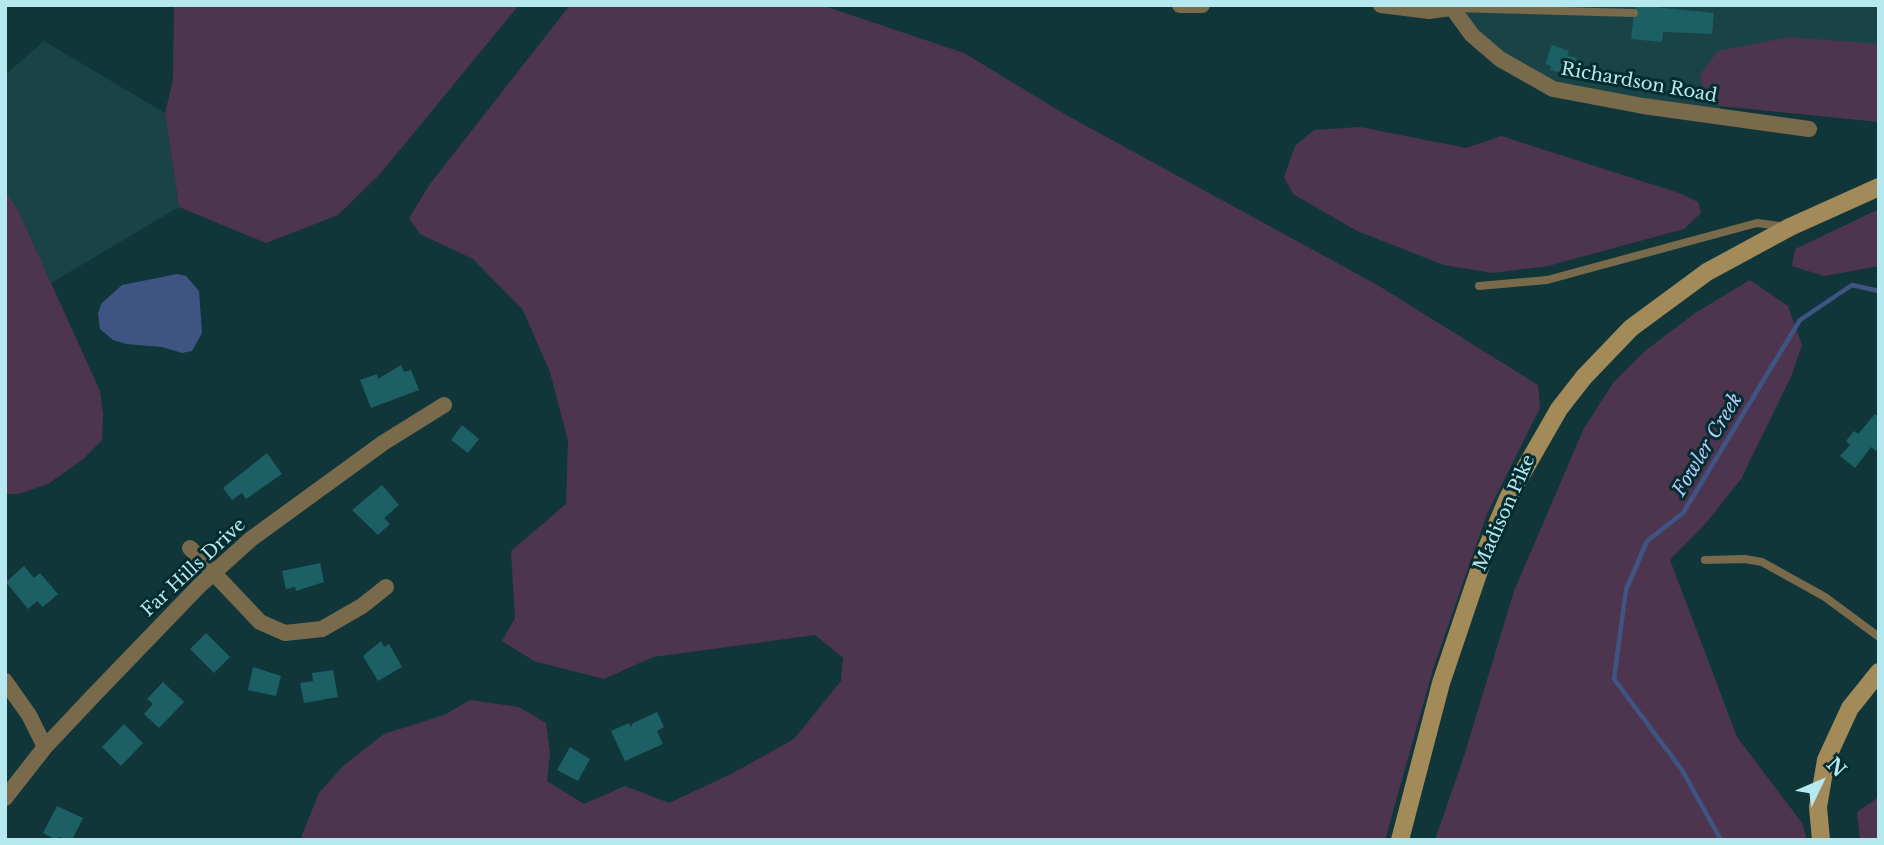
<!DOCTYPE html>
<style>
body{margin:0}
#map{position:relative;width:1884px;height:845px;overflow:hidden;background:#11363a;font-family:"Libre Baskerville",serif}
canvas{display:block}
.frame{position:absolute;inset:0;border:7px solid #b6e9ef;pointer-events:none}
.north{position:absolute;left:1786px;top:747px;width:70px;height:70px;-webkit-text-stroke:5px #042c30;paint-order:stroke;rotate:46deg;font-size:19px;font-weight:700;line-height:28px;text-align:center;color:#b6e9ef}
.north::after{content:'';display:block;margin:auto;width:24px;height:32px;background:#b6e9ef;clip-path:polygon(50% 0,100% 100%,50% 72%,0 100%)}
</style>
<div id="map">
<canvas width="1884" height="845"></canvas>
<div class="frame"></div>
<div class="north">N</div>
</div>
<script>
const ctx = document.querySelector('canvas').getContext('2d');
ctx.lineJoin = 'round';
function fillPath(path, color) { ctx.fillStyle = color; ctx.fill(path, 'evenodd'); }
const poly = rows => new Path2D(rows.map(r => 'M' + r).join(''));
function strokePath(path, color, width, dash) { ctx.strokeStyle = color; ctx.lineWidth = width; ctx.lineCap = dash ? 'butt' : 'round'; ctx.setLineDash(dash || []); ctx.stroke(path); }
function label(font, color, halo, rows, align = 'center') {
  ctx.font = font + ' "Libre Baskerville",serif'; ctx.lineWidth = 6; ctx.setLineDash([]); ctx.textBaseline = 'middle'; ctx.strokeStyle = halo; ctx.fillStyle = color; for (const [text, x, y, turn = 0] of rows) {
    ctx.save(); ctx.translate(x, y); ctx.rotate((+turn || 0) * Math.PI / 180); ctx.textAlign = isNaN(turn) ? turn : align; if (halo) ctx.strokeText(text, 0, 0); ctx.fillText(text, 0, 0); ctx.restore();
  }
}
const built = poly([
 [1450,5,1879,5,1879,44,1703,92,1720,106,1719,116,1643,106,1521,73],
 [44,41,165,113,179,207,51,283,17,208,5,191,5,75]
]);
const green = poly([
 [174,5,519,5,380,174,338,215,266,243,179,207,165,113,173,80],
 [570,5,821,5,964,53,1068,116,1379,286,1538,385,1540,408,1487,514,1434,666,1385,840,300,840,319,793,343,766,384,734,444,715,470,700,519,707,546,723,550,753,547,781,584,804,625,786,669,803,731,774,794,739,841,681,843,658,815,635,653,657,604,679,534,661,502,641,515,618,511,551,566,504,568,441,550,372,523,310,473,259,420,234,409,218,430,184],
 [1789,37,1879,44,1879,122,1720,106,1703,92,1700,74,1718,51],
 [1360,127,1466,148,1501,136,1679,193,1698,202,1701,213,1684,229,1548,266,1492,273,1444,265,1357,231,1293,194,1284,177,1295,146,1314,130],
 [5,191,17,208,100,391,103,415,102,440,82,460,48,484,18,494,5,494],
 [1879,209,1879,266,1824,276,1792,266,1795,249],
 [1750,280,1788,306,1802,345,1791,377,1741,479,1706,523,1670,560,1737,737,1802,823,1807,840,1435,840,1464,756,1514,591,1584,428,1613,383,1645,351,1695,313],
 [1879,797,1879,840,1860,840,1857,812]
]);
const water = poly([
 [177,274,186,276,199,291,202,333,192,351,182,353,162,347,126,344,113,340,100,329,98,314,101,304,122,285]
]);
const stream = poly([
 [1721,840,1682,770,1614,679,1626,590,1647,541,1683,513,1800,320,1852,285,1879,291]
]);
const building = poly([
 [1635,5,1714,13,1712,34,1663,32,1662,42,1631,39],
 [1552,45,1569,51,1567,55,1577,58,1571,75,1550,70,1551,66,1545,64],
 [401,365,404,372,411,370,419,390,371,408,360,380,377,374,378,379],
 [1875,414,1879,417,1879,448,1876,451,1871,447,1855,468,1840,456,1850,445,1846,441,1854,431,1858,434],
 [462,425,479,439,468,453,451,440],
 [267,453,282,474,246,499,242,493,232,500,223,488],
 [382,485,399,505,384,518,390,524,378,535,352,510],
 [320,563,324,582,296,591,295,587,286,589,282,571],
 [24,566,34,578,40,573,58,594,43,607,37,601,28,609,6,582],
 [206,633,230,657,214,673,190,649],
 [381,641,384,647,389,644,402,667,378,681,363,656],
 [253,667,281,676,276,696,248,690],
 [333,670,338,697,304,703,300,683,313,681,312,673],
 [163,682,184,702,159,728,144,714,153,704,147,699],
 [657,712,664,727,657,731,663,744,625,761,611,731,629,723,631,727,633,723],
 [124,724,143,743,121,766,102,747],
 [570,747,590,759,578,781,557,770],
 [57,806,83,818,72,840,58,837,56,840,43,833]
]);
const lane = poly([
 [1454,8,1634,13],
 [1479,286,1547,280,1757,223,1787,227],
 [1705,560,1745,559,1762,562,1825,597,1879,637]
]);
const street = poly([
 [1180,5,1202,5],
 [1381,5,1429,11,1451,8],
 [1450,5,1472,35,1500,59,1553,89,1643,106,1809,129],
 [190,548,260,622,285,633,322,629,362,606,386,587],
 [5,681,29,715,45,747],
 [5,798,45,747,94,695,200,585,251,539,383,443,444,405]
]);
const secondary = poly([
 [1400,840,1441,683,1486,550,1508,498,1559,409,1584,377,1631,328,1707,272,1790,227,1879,187],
 [1821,840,1818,807,1826,760,1850,708,1879,672]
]);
const streetNames = [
 ["Richardson Road",1639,83,10],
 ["Madison Pike",1505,513,-66],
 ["Far Hills Drive",194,568,-43]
];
const waterNames = [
 ["Fowler Creek",1708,445,-59]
];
fillPath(built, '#194347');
fillPath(green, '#4d354f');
fillPath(water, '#3e5583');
strokePath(stream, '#3e5583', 4.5);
fillPath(building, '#1c5f65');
strokePath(lane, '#796a4c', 8);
strokePath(street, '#796a4c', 16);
strokePath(secondary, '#a28a59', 18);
label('18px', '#b6e9ef', '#042c30', streetNames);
label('italic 19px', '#b4caf7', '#042c30', waterNames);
</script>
